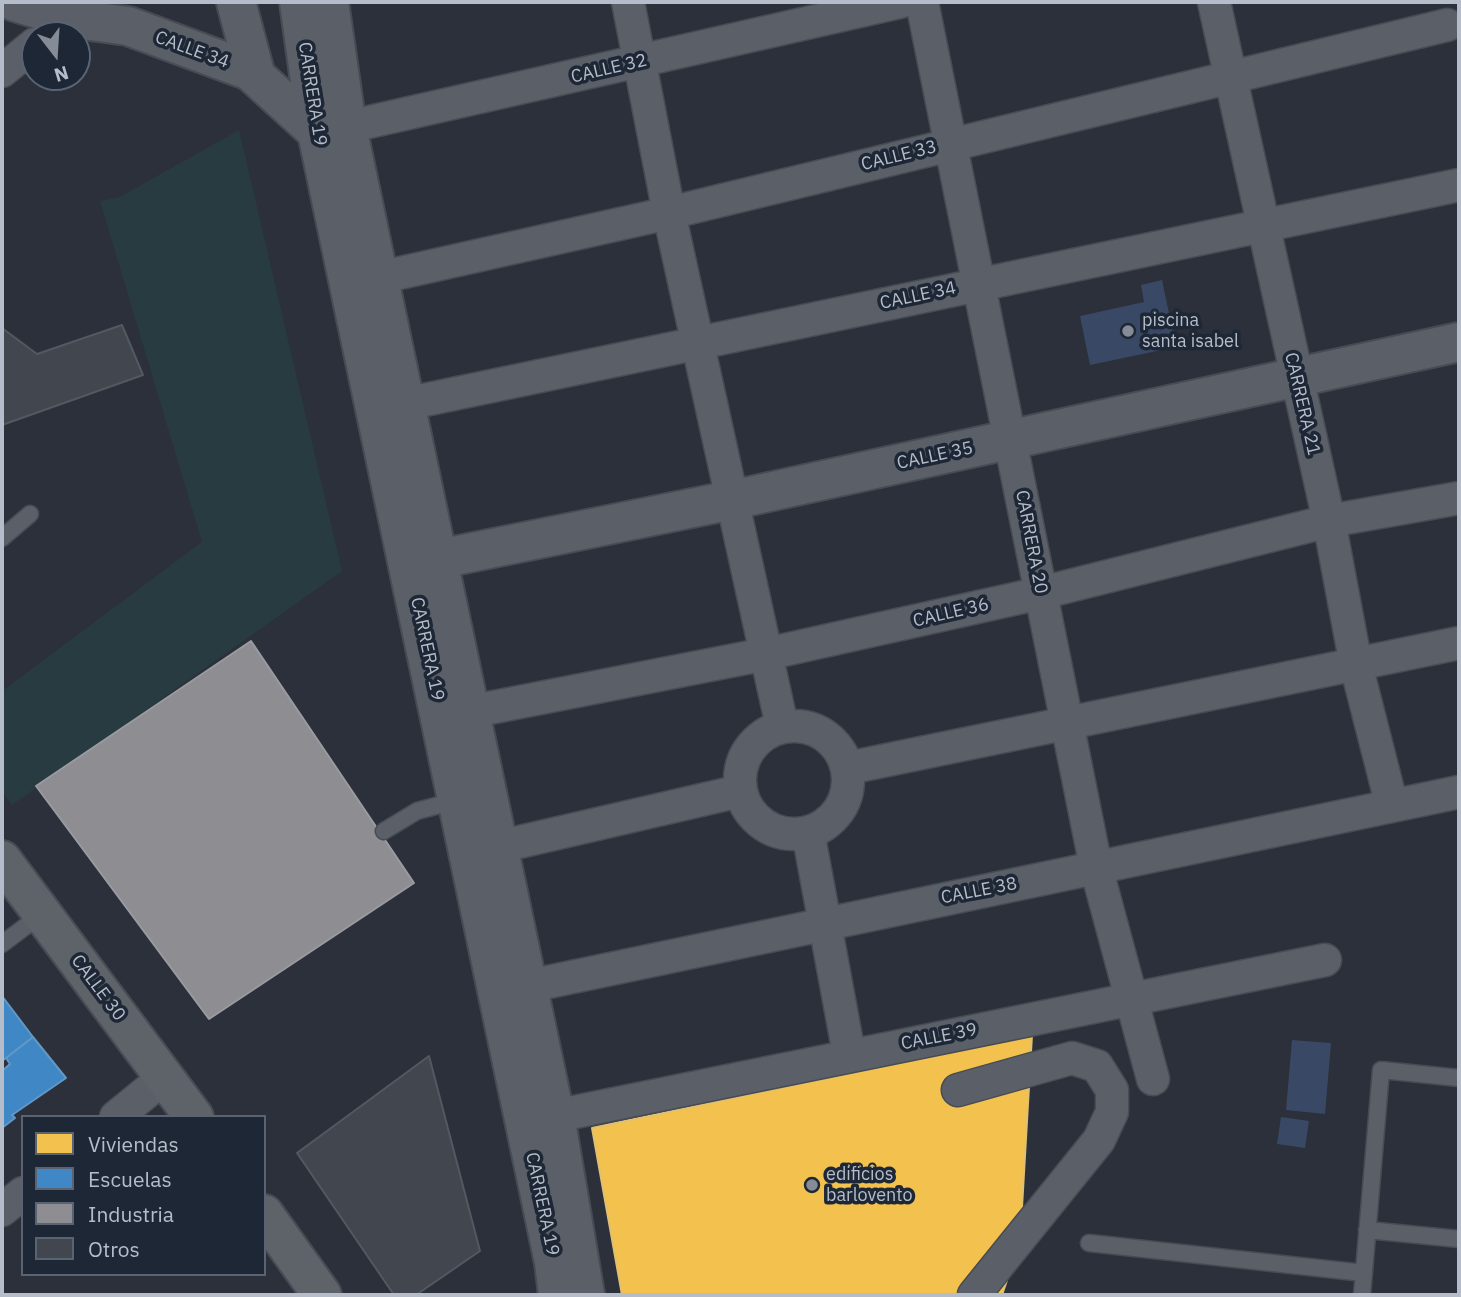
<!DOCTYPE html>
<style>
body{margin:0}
#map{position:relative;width:1461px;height:1297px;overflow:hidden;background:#2b303a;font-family:"IBM Plex Sans",sans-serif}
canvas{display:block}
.frame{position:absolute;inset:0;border:4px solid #b5bdca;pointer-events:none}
.legend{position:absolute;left:21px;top:1115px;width:245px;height:161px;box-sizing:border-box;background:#1e2735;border:2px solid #5a6371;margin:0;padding:9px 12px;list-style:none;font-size:21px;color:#b5bdca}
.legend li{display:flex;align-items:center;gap:14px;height:35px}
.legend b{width:35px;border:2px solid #5a6371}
.north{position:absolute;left:21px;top:21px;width:70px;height:70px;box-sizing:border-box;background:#1e2735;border:2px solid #5a6371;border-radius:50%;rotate:163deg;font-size:19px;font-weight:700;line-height:28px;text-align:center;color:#b5bdca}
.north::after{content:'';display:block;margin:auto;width:24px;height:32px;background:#858c98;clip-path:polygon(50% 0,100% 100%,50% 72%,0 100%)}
</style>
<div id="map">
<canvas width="1461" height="1297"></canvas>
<div class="frame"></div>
<ul class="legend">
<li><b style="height:19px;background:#f2c14e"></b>Viviendas</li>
<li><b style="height:19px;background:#3f88c5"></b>Escuelas</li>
<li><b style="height:19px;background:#8d8d92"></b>Industria</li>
<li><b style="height:19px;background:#42464e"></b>Otros</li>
</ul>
<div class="north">N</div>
</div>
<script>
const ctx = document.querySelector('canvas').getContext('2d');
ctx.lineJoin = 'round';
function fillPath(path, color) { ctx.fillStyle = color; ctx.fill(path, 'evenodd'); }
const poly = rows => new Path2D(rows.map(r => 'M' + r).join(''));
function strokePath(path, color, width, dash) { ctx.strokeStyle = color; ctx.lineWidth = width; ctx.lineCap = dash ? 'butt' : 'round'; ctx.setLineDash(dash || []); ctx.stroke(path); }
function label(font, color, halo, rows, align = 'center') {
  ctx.font = font + ' "IBM Plex Sans",sans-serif'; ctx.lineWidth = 7; ctx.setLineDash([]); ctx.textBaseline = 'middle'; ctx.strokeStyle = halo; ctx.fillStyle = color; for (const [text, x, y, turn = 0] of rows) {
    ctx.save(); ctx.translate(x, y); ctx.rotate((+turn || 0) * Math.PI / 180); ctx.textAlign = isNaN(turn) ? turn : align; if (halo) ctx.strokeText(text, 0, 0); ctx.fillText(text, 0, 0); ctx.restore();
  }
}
const green = poly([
 [239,130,342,571,12,805,2,792,2,691,202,542,100,201,120,197]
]);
const water = poly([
 [1162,280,1176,347,1090,365,1080,316,1144,302,1141,285],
 [1292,1040,1331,1043,1325,1114,1286,1110],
 [1281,1117,1309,1121,1305,1148,1277,1144]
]);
const homes = poly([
 [1032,1035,1020,1242,1002,1295,622,1295,592,1128,1032,1035]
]);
const schools = poly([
 [2,996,33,1037,2,1061,2,996],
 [33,1037,66,1078,12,1115,15,1118,2,1128,2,1071,10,1064,6,1058,33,1037]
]);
const industry = poly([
 [251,641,414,883,209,1019,36,786,251,641]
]);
const building = poly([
 [122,325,143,375,2,425,2,328,37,354,122,325],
 [429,1056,480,1251,416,1295,394,1295,297,1153,429,1056]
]);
const service = poly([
 [2,538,30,514],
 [384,831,417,811,458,800],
 [2,944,42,914],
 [1367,1230,1459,1239],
 [1089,1243,1364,1273],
 [1362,1295,1381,1070,1459,1078]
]);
const minor = poly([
 [628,2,669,213,782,726],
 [922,2,1096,867,1153,1079],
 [1214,2,1329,521,1356,665,1392,806],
 [2,71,35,44],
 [347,127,900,2],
 [355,283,669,213,1447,25],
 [381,409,1459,185],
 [448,716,766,654,1041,593,1329,521,1459,498],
 '740 780a54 54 0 1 1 108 0a54 54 0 1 1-108 0Z',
 [848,768,1459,643],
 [808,832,849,1054],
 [476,852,740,791],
 [505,991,1459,792],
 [958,1090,1072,1058,1097,1066,1112,1090,1112,1112,1099,1140,974,1295],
 [555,1116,1325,960],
 [116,1117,165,1077],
 [2,1210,23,1193]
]);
const tertiary = poly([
 [15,2,67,18,128,26,250,71,317,132,324,131],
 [236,2,255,73],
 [299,2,317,132,554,1262,558,1295],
 [329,2,347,127,555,1116,585,1295],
 [414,564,732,500,1459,342]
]);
const primary = poly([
 [2,860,194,1117],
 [264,1214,322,1295]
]);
const markers = [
 [1128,331,7,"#858c98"],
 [812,1185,7,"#858c98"]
];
const streetNames = [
 ["CALLE 34",192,50,20],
 ["CALLE 32",609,69,-13],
 ["CARRERA 19",312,94,81],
 ["CALLE 33",899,156,-14],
 ["CALLE 34",918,296,-12],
 ["CARRERA 21",1302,404,77],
 ["CALLE 35",935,456,-12],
 ["CARRERA 20",1031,542,79],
 ["CALLE 36",951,613,-13],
 ["CARRERA 19",427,649,78],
 ["CALLE 38",979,891,-11],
 ["CALLE 30",98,988,53],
 ["CALLE 39",939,1037,-11],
 ["CARRERA 19",542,1204,78]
];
const poiNames = [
 ["piscina",1142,321],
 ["santa isabel",1142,342],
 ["edificios",826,1175],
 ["barlovento",826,1196]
];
fillPath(green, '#283b40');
fillPath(water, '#394965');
fillPath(homes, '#f2c14e');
strokePath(homes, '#e0c073', 2);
fillPath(schools, '#3f88c5');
strokePath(schools, '#6298c6', 2);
fillPath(industry, '#8d8d92');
strokePath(industry, '#999ba3', 2);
fillPath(building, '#42464e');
strokePath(building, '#535861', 2);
strokePath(service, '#474b53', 19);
strokePath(minor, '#474b53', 35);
strokePath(tertiary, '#474b53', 42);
strokePath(primary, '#464b54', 42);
strokePath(service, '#5b6068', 16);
strokePath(minor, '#5b6068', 32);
strokePath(tertiary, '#5b6068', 38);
strokePath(primary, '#5e6269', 38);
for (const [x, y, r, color] of markers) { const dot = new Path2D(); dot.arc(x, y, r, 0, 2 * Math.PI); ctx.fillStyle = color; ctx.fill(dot); strokePath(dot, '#1e2735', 2.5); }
label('18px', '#b5bdca', '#1e2735', streetNames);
label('18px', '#b5bdca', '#1e2735', poiNames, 'left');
</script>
